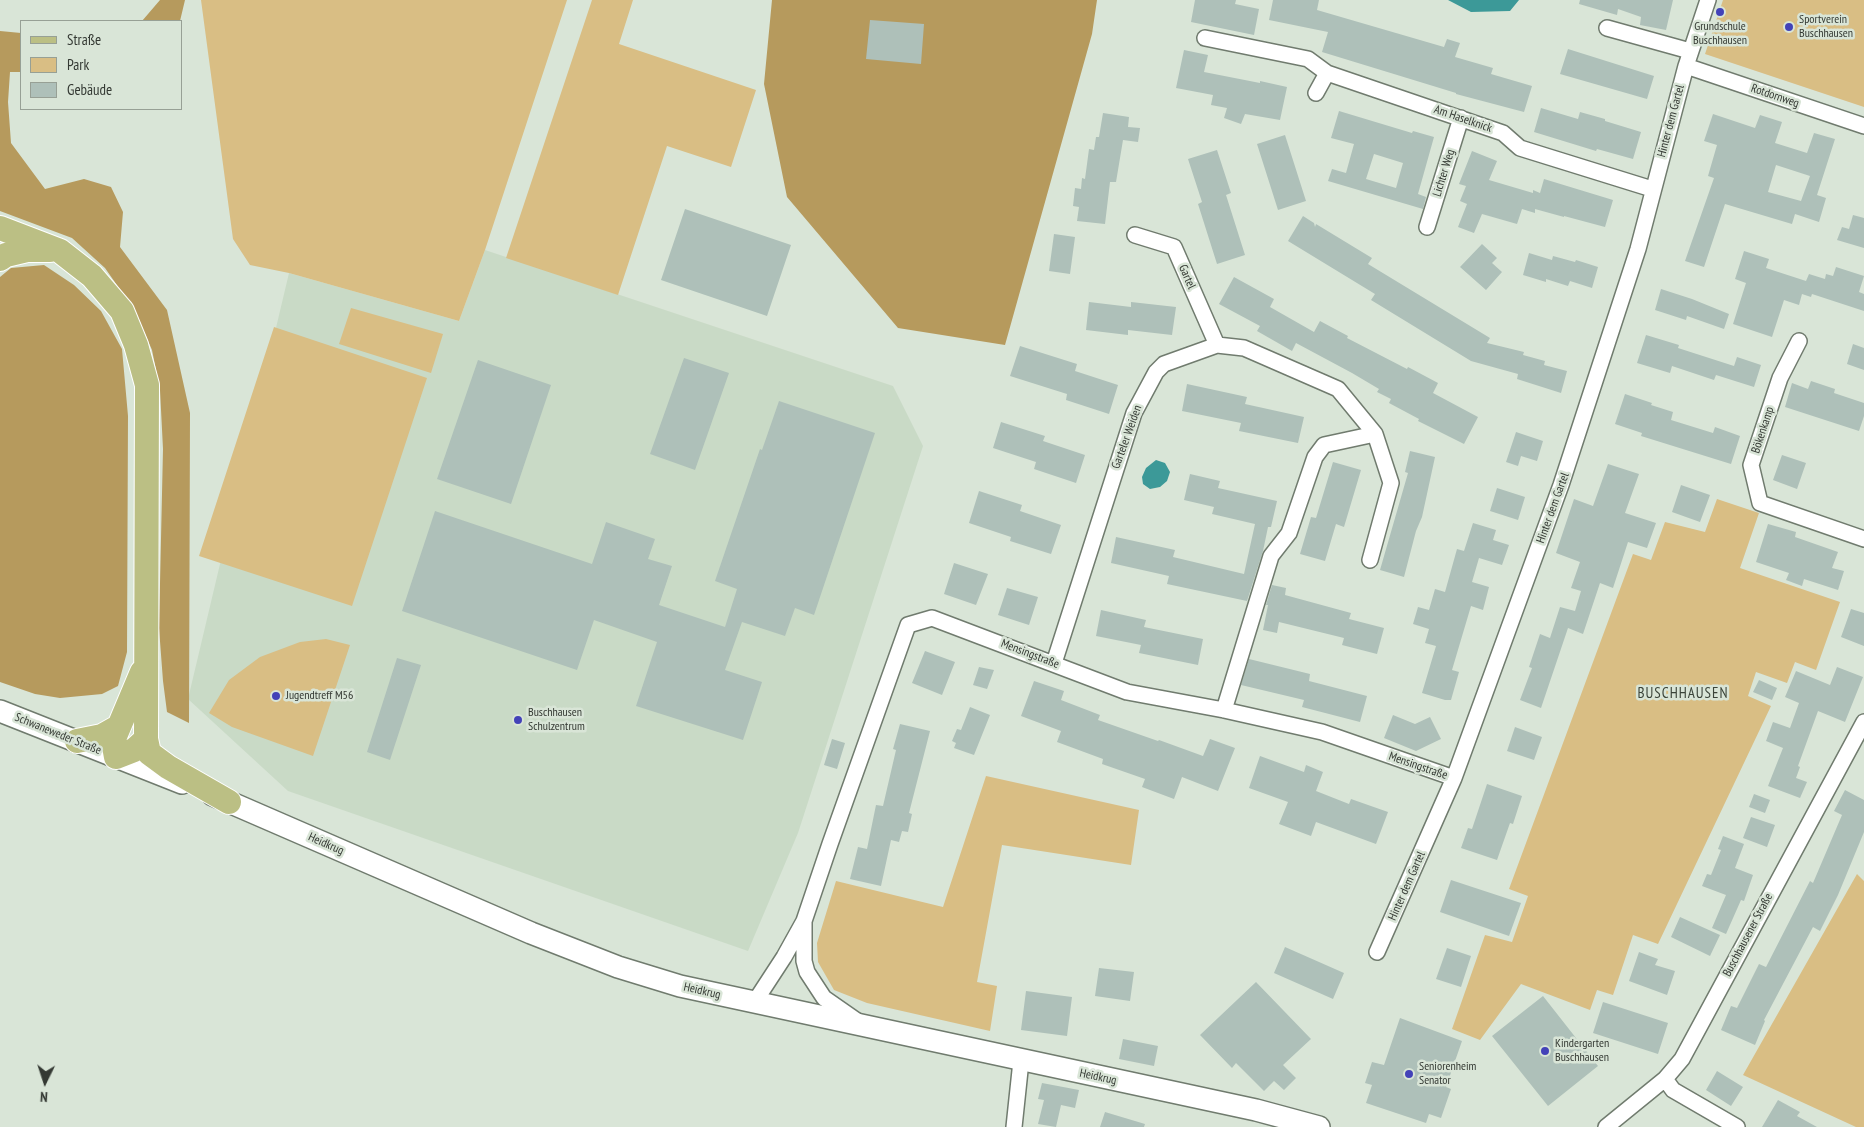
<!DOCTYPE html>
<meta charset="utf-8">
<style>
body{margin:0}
#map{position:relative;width:1864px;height:1127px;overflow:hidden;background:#d9e5d7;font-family:"PT Sans Narrow",sans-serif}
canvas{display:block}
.legend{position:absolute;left:20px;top:20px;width:162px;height:90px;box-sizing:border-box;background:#d9e5d7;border:1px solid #97a095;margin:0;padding:6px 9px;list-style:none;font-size:15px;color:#343933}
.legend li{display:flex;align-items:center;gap:10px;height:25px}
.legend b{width:25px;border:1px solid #97a095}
.north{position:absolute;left:20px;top:1057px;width:50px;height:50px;-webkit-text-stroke:4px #d9e5d7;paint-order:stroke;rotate:184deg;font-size:14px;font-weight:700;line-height:20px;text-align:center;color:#343933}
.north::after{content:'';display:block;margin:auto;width:18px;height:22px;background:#343933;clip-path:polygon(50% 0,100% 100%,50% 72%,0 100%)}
</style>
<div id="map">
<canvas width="1864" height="1127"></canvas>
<ul class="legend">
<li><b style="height:6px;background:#bbbf84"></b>Straße</li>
<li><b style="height:14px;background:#d9be84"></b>Park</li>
<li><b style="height:14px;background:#aec0b9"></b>Gebäude</li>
</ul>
<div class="north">N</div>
</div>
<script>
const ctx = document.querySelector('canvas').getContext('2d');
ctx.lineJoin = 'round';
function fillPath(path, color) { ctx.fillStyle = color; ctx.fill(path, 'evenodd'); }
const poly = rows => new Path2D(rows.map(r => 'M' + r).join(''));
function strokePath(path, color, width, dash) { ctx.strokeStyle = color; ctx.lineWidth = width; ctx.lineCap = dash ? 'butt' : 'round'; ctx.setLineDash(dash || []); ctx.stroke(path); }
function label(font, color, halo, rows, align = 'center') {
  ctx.font = font + ' "PT Sans Narrow",sans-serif'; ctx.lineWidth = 5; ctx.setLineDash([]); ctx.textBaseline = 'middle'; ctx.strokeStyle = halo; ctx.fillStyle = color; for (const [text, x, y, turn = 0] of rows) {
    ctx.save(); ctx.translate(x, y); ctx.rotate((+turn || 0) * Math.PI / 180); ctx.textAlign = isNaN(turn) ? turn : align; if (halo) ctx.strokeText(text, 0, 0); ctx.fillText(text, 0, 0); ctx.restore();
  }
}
const built = poly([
 [485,250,893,386,923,446,798,833,748,951,288,791,188,699,289,273,459,321]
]);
const green = poly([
 [201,0,567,0,485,250,459,321,289,273,250,265,233,239],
 [592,0,633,0,619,44,756,90,731,167,667,146,618,295,506,258],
 [1723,0,1864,0,1864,107,1705,54],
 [351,308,443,334,431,373,339,344],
 [274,327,427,378,352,606,199,556],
 [1717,499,1759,513,1740,568,1840,602,1816,670,1795,662,1787,683,1756,672,1748,696,1771,706,1658,944,1633,935,1613,995,1597,990,1590,1010,1521,984,1480,1040,1452,1029,1485,935,1512,942,1528,896,1509,889,1633,554,1651,560,1665,522,1705,532],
 [326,639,350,645,313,756,232,727,209,713,229,680,260,657,300,642],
 [986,776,1139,810,1131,865,1002,845,977,982,997,986,990,1031,867,1003,834,990,818,962,817,943,836,881,943,907],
 [1857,874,1864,881,1864,1127,1856,1127,1743,1075]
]);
const forest = poly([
 [160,0,185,0,180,21,142,21],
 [772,0,1097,0,1092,34,1005,345,898,328,787,197,764,84],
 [0,31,21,33,21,72,10,72,8,102,11,143,45,189,84,179,111,187,123,212,120,247,167,310,190,413,189,723,167,712,163,681,159,628,163,449,160,390,152,350,135,311,105,268,72,238,0,211],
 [44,265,74,285,101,311,122,349,128,416,127,652,118,686,102,694,60,698,35,694,0,682,0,277,11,268]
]);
const water = poly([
 [1448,0,1519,0,1510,11,1471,12],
 [1156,460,1165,463,1170,472,1167,481,1160,487,1150,489,1143,484,1142,477,1146,468]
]);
const building = poly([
 [1195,0,1236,0,1235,4,1259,9,1254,35,1191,22],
 [1273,0,1319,0,1317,10,1444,47,1447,39,1460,43,1455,57,1493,68,1491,74,1532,86,1524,112,1456,94,1456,93,1322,52,1328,32,1269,20],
 [1580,0,1673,0,1666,30,1640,25,1641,17,1618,9,1617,15,1579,4],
 [870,20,924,24,921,64,866,59],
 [1568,49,1654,76,1647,99,1560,74],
 [1184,50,1208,55,1204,72,1260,83,1260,81,1287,87,1280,120,1245,114,1241,124,1224,118,1227,108,1211,105,1213,95,1176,88],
 [1541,108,1578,119,1580,112,1605,119,1605,121,1641,132,1633,159,1597,149,1596,151,1534,132],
 [1339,111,1412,133,1413,131,1434,137,1418,194,1426,197,1423,209,1328,181,1332,169,1346,173,1354,144,1331,138],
 [1374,154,1403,163,1396,188,1366,179],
 [1103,113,1129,117,1128,127,1140,128,1138,142,1123,140,1116,182,1110,182,1105,224,1077,221,1079,207,1073,206,1075,188,1081,189,1082,178,1085,179,1089,149,1094,150,1096,137,1099,137],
 [1713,114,1755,128,1760,115,1782,122,1775,143,1807,153,1814,133,1835,139,1817,195,1826,198,1819,222,1795,214,1792,224,1725,204,1704,267,1685,261,1714,178,1708,176,1717,145,1704,141],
 [1776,165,1810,176,1801,201,1768,192],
 [1285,135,1306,201,1278,210,1257,144],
 [1217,150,1231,193,1226,195,1245,255,1217,264,1198,204,1202,202,1188,159],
 [1472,151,1497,161,1489,180,1533,193,1533,190,1540,193,1544,179,1613,200,1605,227,1564,216,1564,217,1535,209,1535,213,1522,209,1517,224,1482,214,1474,233,1458,227,1467,204,1460,201,1466,186,1459,184],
 [685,209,791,245,767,316,661,280],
 [1853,215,1864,218,1864,248,1837,240,1842,227,1849,229],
 [1303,216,1314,223,1315,227,1316,224,1372,258,1368,264,1490,338,1487,343,1524,352,1523,355,1545,361,1544,365,1567,371,1561,393,1517,379,1518,374,1471,361,1371,300,1375,294,1288,241],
 [1054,234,1075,237,1070,274,1049,271],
 [1482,244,1497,258,1492,263,1502,272,1486,290,1460,267],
 [1744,251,1769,259,1766,268,1806,281,1809,274,1825,279,1826,274,1833,276,1836,267,1864,276,1859,292,1864,294,1864,311,1812,294,1811,297,1802,294,1799,305,1784,300,1772,337,1733,324,1746,283,1735,279],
 [1529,253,1552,260,1553,256,1575,262,1576,260,1598,267,1592,288,1570,281,1568,286,1546,279,1546,282,1523,275],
 [1234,277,1274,299,1270,307,1314,332,1320,321,1348,336,1347,338,1407,369,1408,367,1438,383,1433,393,1478,417,1464,444,1418,421,1419,419,1389,403,1391,399,1377,392,1379,389,1352,373,1296,343,1292,351,1257,331,1260,326,1219,304],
 [1661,289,1692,299,1729,314,1724,329,1687,316,1686,320,1655,310],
 [1089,302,1131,307,1131,302,1176,307,1172,335,1128,330,1128,335,1086,330],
 [1646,335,1679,345,1678,348,1734,366,1737,357,1761,365,1754,387,1716,375,1714,380,1672,366,1670,373,1637,363],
 [1853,344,1864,348,1864,370,1847,364],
 [1020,346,1077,364,1075,371,1118,385,1109,414,1066,400,1067,394,1010,376],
 [684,358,729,373,695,470,650,454],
 [478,360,551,385,511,504,437,479],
 [1811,381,1835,389,1834,393,1864,403,1864,416,1859,431,1785,407,1792,383,1808,389],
 [1187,384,1247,397,1245,404,1304,417,1298,443,1239,431,1241,423,1182,411],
 [1625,394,1652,403,1651,405,1673,412,1671,420,1713,433,1715,427,1740,436,1731,464,1641,436,1642,433,1615,424],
 [779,401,875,433,814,615,795,608,785,636,742,622,725,670,762,682,743,740,636,706,657,642,594,620,577,670,402,611,435,511,592,564,606,522,655,539,648,559,672,566,659,605,725,627,737,589,715,581,760,449,762,450],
 [1001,422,1045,436,1043,441,1085,455,1076,483,1034,469,1036,462,993,448],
 [1516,432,1543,441,1537,461,1521,456,1518,466,1506,462],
 [1410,451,1435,457,1422,517,1416,531,1404,577,1380,570,1408,473,1405,472],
 [1782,455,1806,463,1797,489,1773,480],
 [1333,462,1361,470,1344,527,1336,524,1325,561,1300,554,1311,517,1316,518],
 [1608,464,1639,474,1625,513,1656,523,1647,548,1628,542,1613,588,1600,583,1583,634,1568,628,1541,708,1520,700,1532,668,1529,667,1540,634,1550,638,1560,607,1575,611,1581,591,1571,588,1580,562,1556,553,1574,499,1593,506],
 [1190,474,1220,481,1218,488,1277,501,1271,527,1268,527,1263,551,1247,601,1167,584,1169,576,1111,563,1116,537,1175,550,1173,557,1244,574,1255,524,1212,514,1214,507,1184,500],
 [1681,485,1710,495,1700,522,1672,512],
 [1497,488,1525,497,1518,520,1490,511],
 [979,491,1022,505,1020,511,1061,525,1051,554,1010,541,1011,537,969,523],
 [1473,523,1496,530,1493,540,1509,545,1502,565,1479,558,1472,582,1489,587,1483,610,1471,606,1452,670,1459,672,1451,700,1445,700,1422,693,1436,646,1425,643,1429,629,1413,624,1418,607,1429,610,1435,589,1445,592,1457,549,1464,551],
 [1768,524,1796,532,1795,537,1838,552,1832,568,1844,571,1838,590,1804,579,1802,586,1786,580,1789,573,1756,562],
 [954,563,988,574,976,605,944,594],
 [1272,585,1286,588,1285,595,1351,613,1349,619,1384,628,1377,654,1342,645,1344,638,1279,622,1277,633,1263,630,1268,605,1266,605],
 [1007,588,1038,597,1029,625,998,615],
 [1851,609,1864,613,1864,646,1841,637],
 [1101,610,1146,620,1144,627,1203,639,1198,665,1139,653,1141,645,1096,636],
 [925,651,955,662,942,695,912,683],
 [397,658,421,665,390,760,367,752],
 [1249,659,1310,674,1309,681,1367,696,1360,722,1302,707,1304,700,1241,685],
 [979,667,994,670,987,689,973,685],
 [1837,667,1863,677,1845,722,1818,711,1798,766,1800,767,1796,778,1807,782,1800,798,1768,786,1783,748,1766,741,1773,722,1790,728,1799,703,1785,697,1796,671,1830,685],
 [1759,680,1777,688,1772,700,1753,692],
 [1034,681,1064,691,1061,700,1100,715,1098,720,1158,741,1159,740,1203,756,1210,739,1235,748,1218,791,1182,777,1174,799,1142,787,1145,779,1102,764,1103,759,1057,742,1061,731,1021,716],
 [970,707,990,715,974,755,954,748,956,743,952,741,957,729,961,730],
 [1393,715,1415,724,1430,717,1441,739,1416,751,1384,738],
 [900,724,930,731,909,813,912,814,908,832,902,831,899,842,891,840,881,886,850,879,858,847,867,849,876,805,883,806,896,750,893,749],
 [1515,727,1542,737,1534,760,1507,751],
 [832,739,845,743,837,769,824,765],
 [1260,756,1304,772,1306,765,1323,772,1316,791,1349,804,1351,799,1388,812,1376,844,1316,822,1311,836,1279,824,1288,802,1249,788],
 [1487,784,1522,796,1513,824,1510,823,1497,860,1461,848,1468,828,1472,829],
 [1845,790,1864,800,1864,832,1838,895,1820,931,1813,927,1764,1020,1765,1021,1755,1045,1721,1030,1731,1006,1737,1008,1759,964,1766,967,1810,881,1813,883,1842,815,1834,811],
 [1754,794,1770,800,1765,813,1749,807],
 [1751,817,1775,825,1767,847,1743,838],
 [1723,836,1744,844,1735,868,1753,875,1744,901,1741,900,1726,934,1712,928,1726,895,1702,886,1707,874,1711,875,1721,850,1718,849],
 [1451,880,1521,903,1509,936,1440,912],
 [1680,917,1720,935,1710,956,1671,937],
 [1285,947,1344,973,1333,999,1274,973],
 [1447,948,1471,956,1461,987,1436,979],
 [1639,952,1658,959,1655,965,1675,971,1667,995,1629,981],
 [1099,968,1134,972,1130,1001,1095,996],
 [1256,982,1311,1039,1283,1065,1296,1078,1284,1090,1274,1081,1264,1091,1236,1063,1232,1068,1200,1035],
 [1026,991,1072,997,1067,1036,1021,1030],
 [1543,996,1598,1066,1548,1106,1492,1036],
 [1603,1002,1668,1023,1658,1054,1593,1033],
 [1400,1018,1462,1041,1446,1087,1451,1089,1441,1118,1429,1114,1426,1123,1366,1103,1372,1085,1365,1083,1372,1062,1384,1065],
 [1123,1039,1158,1046,1154,1066,1119,1059],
 [1717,1071,1743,1087,1731,1106,1706,1090],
 [1042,1083,1079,1090,1075,1108,1061,1105,1056,1127,1038,1124,1044,1100,1038,1099],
 [1778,1100,1800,1112,1797,1116,1817,1127,1762,1127],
 [1105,1112,1145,1124,1144,1127,1100,1127]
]);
const street = poly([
 [1607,28,1690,51],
 [1205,38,1308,59,1327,73,1503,133,1520,148,1652,189],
 [1686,66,1864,126],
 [1316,93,1327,73],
 [1427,227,1461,118],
 [1135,235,1174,247,1217,345],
 [1799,341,1780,378,1751,465,1760,503,1864,539],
 [1054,663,1134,413,1156,372,1164,364,1217,345,1244,348,1338,389,1375,434,1391,483,1370,560],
 [1224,710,1271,556,1289,533,1315,457,1324,445,1375,434],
 [804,922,804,961,807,972,824,998,857,1021],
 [1377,952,1454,778,1561,485,1638,249,1686,66,1708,0],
 [754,1003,784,957,804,921,830,844,908,625,932,618,1127,692,1224,710,1322,732,1454,778],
 [1665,1079,1673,1090,1737,1127],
 [1014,1127,1021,1061],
 [1606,1127,1665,1079,1682,1059,1864,722]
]);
const secondary = poly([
 [0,711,182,783],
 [213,795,531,933,618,967,680,986,1256,1110,1319,1127]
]);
const primary = poly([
 [0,228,60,251,92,276,122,311,136,345,147,385,146,739,149,753,168,767,229,802],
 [0,259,6,255,27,250,50,250],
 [142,672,113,741,116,757,134,750,146,739],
 [77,741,102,736,118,727]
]);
const markers = [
 [1720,12,5,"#4342b8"],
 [1789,27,5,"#4342b8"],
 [276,696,5,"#4342b8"],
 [518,720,5,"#4342b8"],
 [1545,1051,5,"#4342b8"],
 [1409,1074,5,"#4342b8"]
];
const poiNames = [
 ["Sportverein",1799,20],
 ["Buschhausen",1799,34],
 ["Grundschule",1720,27,"center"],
 ["Buschhausen",1720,41,"center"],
 ["Jugendtreff M56",286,696],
 ["Buschhausen",528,713],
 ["Schulzentrum",528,727],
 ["Kindergarten",1555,1044],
 ["Buschhausen",1555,1058],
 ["Seniorenheim",1419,1067],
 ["Senator",1419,1081]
];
const streetNames = [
 ["Rotdornweg",1775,96,19],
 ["Am Haselknick",1463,119,19],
 ["Hinter dem Gartel",1671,121,-75],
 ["Lichter Weg",1444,173,-73],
 ["Gartel",1187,277,66],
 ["Bökenkamp",1763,430,-72],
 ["Garteler Weiden",1127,437,-70],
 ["Hinter dem Gartel",1553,508,-70],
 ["Mensingstraße",1030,654,21],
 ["Schwaneweder Straße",58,734,22],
 ["Mensingstraße",1418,766,19],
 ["Heidkrug",326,844,24],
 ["Hinter dem Gartel",1407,886,-66],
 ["Buschhausener Straße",1748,935,-62],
 ["Heidkrug",702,991,13],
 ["Heidkrug",1098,1077,12]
];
const quarterNames = [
 ["BUSCHHAUSEN",1683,694]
];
fillPath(built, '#c9dac6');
fillPath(green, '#d9be84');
fillPath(forest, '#b69a5d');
fillPath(water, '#3c9998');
fillPath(building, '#aec0b9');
strokePath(street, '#707b6e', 18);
strokePath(secondary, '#707b6e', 24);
strokePath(primary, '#fff', 26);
strokePath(street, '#fff', 15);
strokePath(secondary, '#fff', 21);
strokePath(primary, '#bbbf84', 24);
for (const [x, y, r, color] of markers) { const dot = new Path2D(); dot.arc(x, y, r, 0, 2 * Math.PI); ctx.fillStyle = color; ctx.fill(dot); strokePath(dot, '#d9e5d7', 2); }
label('12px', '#343933', '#d9e5d7', poiNames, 'left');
label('12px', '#343933', '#d9e5d7', streetNames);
ctx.letterSpacing = '1px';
label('15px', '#3b4439', '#d9e5d7', quarterNames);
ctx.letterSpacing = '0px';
</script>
